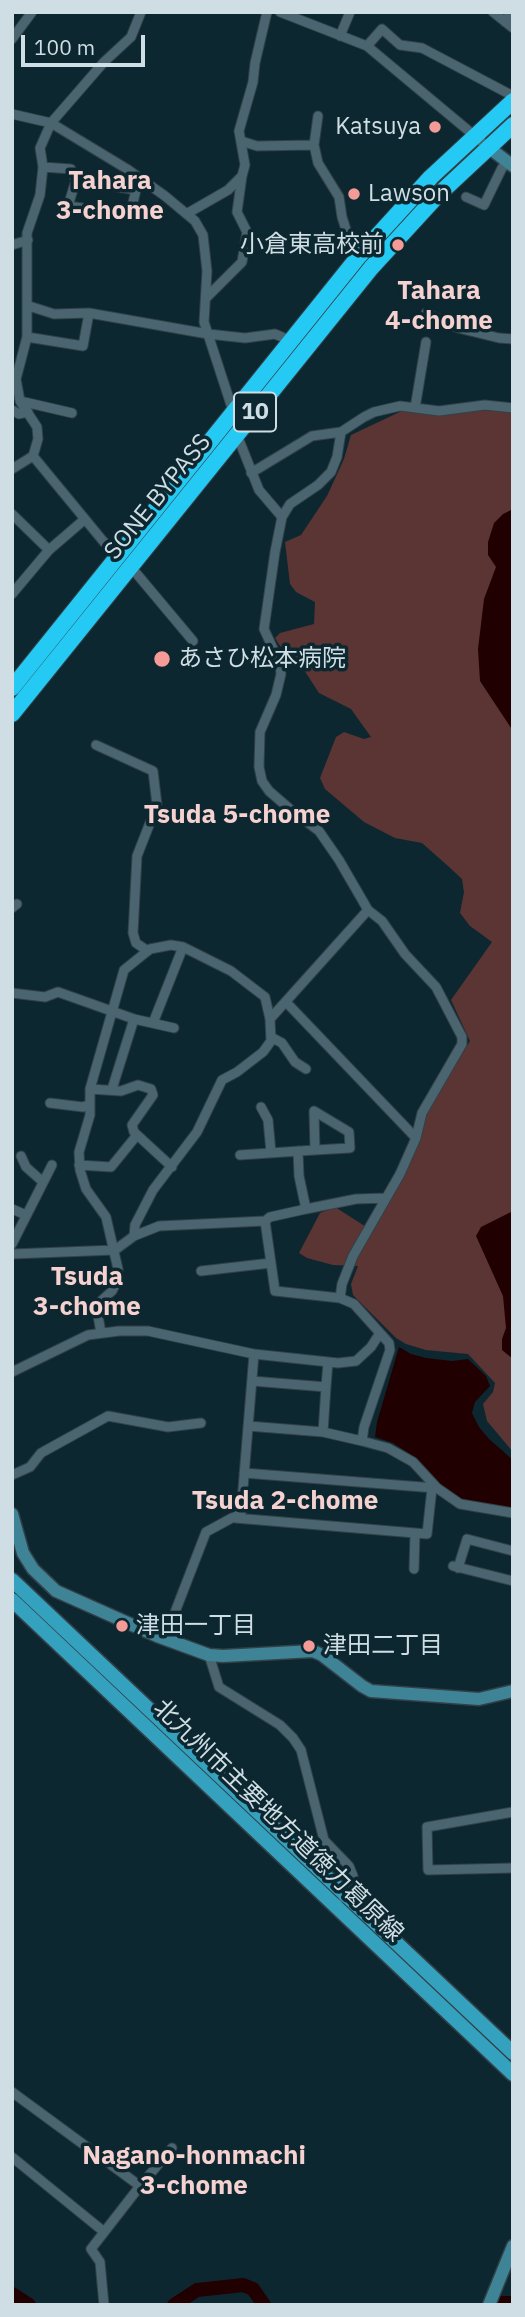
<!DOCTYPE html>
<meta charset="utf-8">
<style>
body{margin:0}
#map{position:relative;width:525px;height:2317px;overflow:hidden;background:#0d2730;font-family:"IBM Plex Sans",sans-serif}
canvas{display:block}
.frame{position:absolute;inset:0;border:14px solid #cfdee4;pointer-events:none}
.scale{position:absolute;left:21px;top:35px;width:124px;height:32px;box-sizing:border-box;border:4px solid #cfdee4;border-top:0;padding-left:9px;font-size:21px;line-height:24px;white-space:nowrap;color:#cfdee4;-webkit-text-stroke:5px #0d2730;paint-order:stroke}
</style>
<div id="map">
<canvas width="525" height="2317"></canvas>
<div class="frame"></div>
<div class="scale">100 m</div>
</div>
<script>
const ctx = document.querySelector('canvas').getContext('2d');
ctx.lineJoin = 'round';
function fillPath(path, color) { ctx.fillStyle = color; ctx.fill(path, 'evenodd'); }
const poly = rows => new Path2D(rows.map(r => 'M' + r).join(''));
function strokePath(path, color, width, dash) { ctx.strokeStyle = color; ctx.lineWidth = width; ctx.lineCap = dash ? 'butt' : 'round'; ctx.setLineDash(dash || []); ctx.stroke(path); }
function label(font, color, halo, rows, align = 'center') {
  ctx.font = font + ' "IBM Plex Sans","Noto Sans JP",sans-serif'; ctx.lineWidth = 7; ctx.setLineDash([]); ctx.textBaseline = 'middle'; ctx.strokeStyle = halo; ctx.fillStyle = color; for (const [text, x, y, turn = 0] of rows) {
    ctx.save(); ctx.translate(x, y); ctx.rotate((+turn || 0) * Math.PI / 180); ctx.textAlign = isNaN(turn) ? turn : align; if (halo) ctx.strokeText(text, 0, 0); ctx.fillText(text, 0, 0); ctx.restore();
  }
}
const green = poly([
 [428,406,513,412,513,1452,487,1421,483,1404,493,1392,495,1383,468,1354,426,1350,406,1344,396,1338,353,1295,351,1284,358,1266,333,1265,307,1258,299,1253,320,1213,335,1207,371,1230,398,1179,408,1167,425,1114,470,1041,451,1000,492,942,470,926,460,913,464,892,462,879,448,866,422,843,395,838,364,822,325,789,320,778,336,737,344,732,364,739,371,737,351,709,319,693,295,656,280,646,275,638,280,633,314,624,315,602,296,592,290,584,285,542,301,535,327,496,344,459,351,435,406,409]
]);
const water = poly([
 [513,509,513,731,480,681,478,649,484,599,496,567,488,555,488,542,494,523,503,514],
 [513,1211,513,1359,502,1350,502,1339,506,1328,503,1296,476,1236,481,1227],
 [399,1347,411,1354,426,1358,452,1361,468,1359,486,1376,490,1386,475,1402,472,1413,479,1427,489,1439,513,1460,513,1509,465,1501,451,1496,410,1454,393,1443,375,1437,377,1422]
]);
const river = poly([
 [12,2294,29,2305],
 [497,2303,513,2303],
 [174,2305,197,2290,243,2285,253,2289,264,2305]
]);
const street = poly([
 [280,12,367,46,488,147],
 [493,12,513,28],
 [505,22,511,12],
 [340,36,350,12],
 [12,39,32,12],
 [367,46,382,29,400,45,422,48,513,96],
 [12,114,51,123,127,169,165,196,195,221,203,235,207,271,204,322,234,414],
 [241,141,257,146,314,145,318,116],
 [314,145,318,163,339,197,342,217,350,242,359,256],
 [43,167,71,169,76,180,136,190,130,215,68,206,76,180],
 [466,197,484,205,502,168,508,162],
 [188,213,228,190,242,176,245,165,239,131,253,82,255,63,267,12],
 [12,245,28,240],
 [206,298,242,262,247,232,237,212,242,176],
 [29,306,54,314,89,313,208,334,245,338,275,334,289,340],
 [426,313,458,328,499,338,513,339],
 [27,337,83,346,89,313],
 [20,401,72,413],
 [415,408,426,342],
 [12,410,19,414,28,412],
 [237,435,259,490,282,517],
 [33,456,103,541,118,556],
 [12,469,33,456,38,439,37,427,20,401,16,379,27,337,27,233,40,195,43,167,40,148,51,123,104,62,131,37,141,12],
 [251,473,312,436,341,432],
 [12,514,49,550],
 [131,567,193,641],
 [12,594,49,550,85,519],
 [96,745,153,771,157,805,137,856,133,933,136,943,148,951],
 [12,908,17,904],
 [12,993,45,997,58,992,134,1019,112,1089],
 [286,1002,416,1138],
 [134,1019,174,1028],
 [270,1019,368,910],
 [153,1023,183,947],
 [271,1037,282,1043,295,1062,306,1069],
 [90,1089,121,1091,138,1085,151,1089,153,1095,132,1125,134,1132,172,1167],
 [50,1103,83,1107,88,1105],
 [261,1107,268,1120,271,1152],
 [240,1155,315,1150,314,1111,349,1132,350,1148,315,1150],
 [21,1156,26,1167,43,1182],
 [79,1165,111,1167,137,1135],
 [12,1209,26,1215],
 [306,1209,356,1199,386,1198],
 [265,1221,270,1217,306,1209,299,1176,298,1151],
 [12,1244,52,1165],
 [12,1254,115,1250,134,1236,159,1226,265,1221,275,1291,340,1298,354,1304,389,1343,390,1350,364,1427,362,1441,388,1448,413,1462,437,1488,460,1504,513,1513],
 [201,1271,271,1263],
 [340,1298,342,1284,353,1256,400,1174,416,1138,422,1113,462,1044,462,1037,436,987,405,954,382,921,368,910,339,860,319,831,291,810,269,791,262,781,259,767,260,732,276,695,281,674,280,664,264,629,275,552,282,517,290,504,318,485,331,472,337,457,341,432,364,417,374,412,400,406,439,411,485,405,513,408],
 [101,1333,97,1310,101,1301,112,1291,118,1279,118,1269,106,1217,86,1189,80,1170,79,1152,90,1115,90,1089,124,970,150,949,171,945,183,947,231,971,265,997,270,1019,271,1041,263,1052,237,1072,222,1080,197,1132,153,1190,135,1225,134,1236],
 [12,1372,88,1335,119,1331,148,1331,254,1354,338,1363,356,1361,371,1347,380,1333],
 [326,1387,328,1362],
 [248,1426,323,1432,326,1387,252,1381],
 [323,1432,362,1441],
 [244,1473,435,1488],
 [12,1475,30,1467,41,1453,108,1416,168,1427,201,1423],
 [235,1518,427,1534,432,1488],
 [453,1566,513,1581],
 [458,1568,467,1539,513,1551],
 [414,1569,415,1533],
 [165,1638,206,1532,241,1513,254,1354],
 [209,1655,219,1687,280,1725,293,1738,301,1750,324,1840,349,1866,353,1876,352,1885,343,1898],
 [513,1812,427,1827,428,1870,513,1868],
 [12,2092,140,2186,172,2148],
 [12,2157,103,2231],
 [104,2305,100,2262,91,2249,140,2186]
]);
const secondary = poly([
 [488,147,513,166],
 [12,1514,23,1553,33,1569,56,1591,157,1636,209,1655,223,1656,313,1651,322,1655,362,1686,371,1691,479,1699,513,1691],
 [489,2305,513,2246]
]);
const primary = poly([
 [12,1580,513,2053],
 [12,1600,513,2074]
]);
const highway = poly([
 [12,688,359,256,431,177,513,101],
 [12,714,371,268,437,196,513,125]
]);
const markers = [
 [435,127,7,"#f59b97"],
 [354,194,7,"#f59b97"],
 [398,245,7,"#f59b97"],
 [162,659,9,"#f59b97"],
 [122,1626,7,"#f59b97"],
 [309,1646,7,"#f59b97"]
];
const shields = [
 [255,412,42]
];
const shieldNames = [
 ["10",255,412]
];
const poiNames = [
 ["Katsuya",421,127,"right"],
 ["Lawson",368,194],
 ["小倉東高校前",384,245,"right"],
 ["あさひ松本病院",178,659],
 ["津田一丁目",136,1626],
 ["津田二丁目",323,1646]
];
const streetNames = [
 ["SONE BYPASS",158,497,-51],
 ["北九州市主要地方道徳力葛原線",278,1821,44]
];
const neighbourhoodNames = [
 ["Tahara",110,181],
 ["3-chome",110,211],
 ["Tahara",439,291],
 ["4-chome",439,321],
 ["Tsuda 5-chome",237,815],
 ["Tsuda",87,1277],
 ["3-chome",87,1307],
 ["Tsuda 2-chome",285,1501],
 ["Nagano-honmachi",194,2156],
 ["3-chome",194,2186]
];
fillPath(green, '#5b3533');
fillPath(water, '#210001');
strokePath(river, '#210001', 14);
strokePath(street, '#324148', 11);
strokePath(secondary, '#324148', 15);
strokePath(primary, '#324148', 17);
strokePath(highway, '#324148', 18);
strokePath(street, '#4a656f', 9);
strokePath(secondary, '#3f8397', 12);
strokePath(primary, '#34a2bf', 14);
strokePath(highway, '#25caf4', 16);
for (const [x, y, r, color] of markers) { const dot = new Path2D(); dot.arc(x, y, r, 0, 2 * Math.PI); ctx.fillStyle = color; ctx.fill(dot); strokePath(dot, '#0d2730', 2.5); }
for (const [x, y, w] of shields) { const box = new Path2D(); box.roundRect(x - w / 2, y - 19.5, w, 39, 5); ctx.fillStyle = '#0d2730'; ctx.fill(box); strokePath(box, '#cfdee4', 2); }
label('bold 23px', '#cfdee4', null, shieldNames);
label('24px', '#cfdee4', '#0d2730', poiNames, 'left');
label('24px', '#cfdee4', '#0d2730', streetNames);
label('bold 26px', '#f5d1cf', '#0d2730', neighbourhoodNames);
</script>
